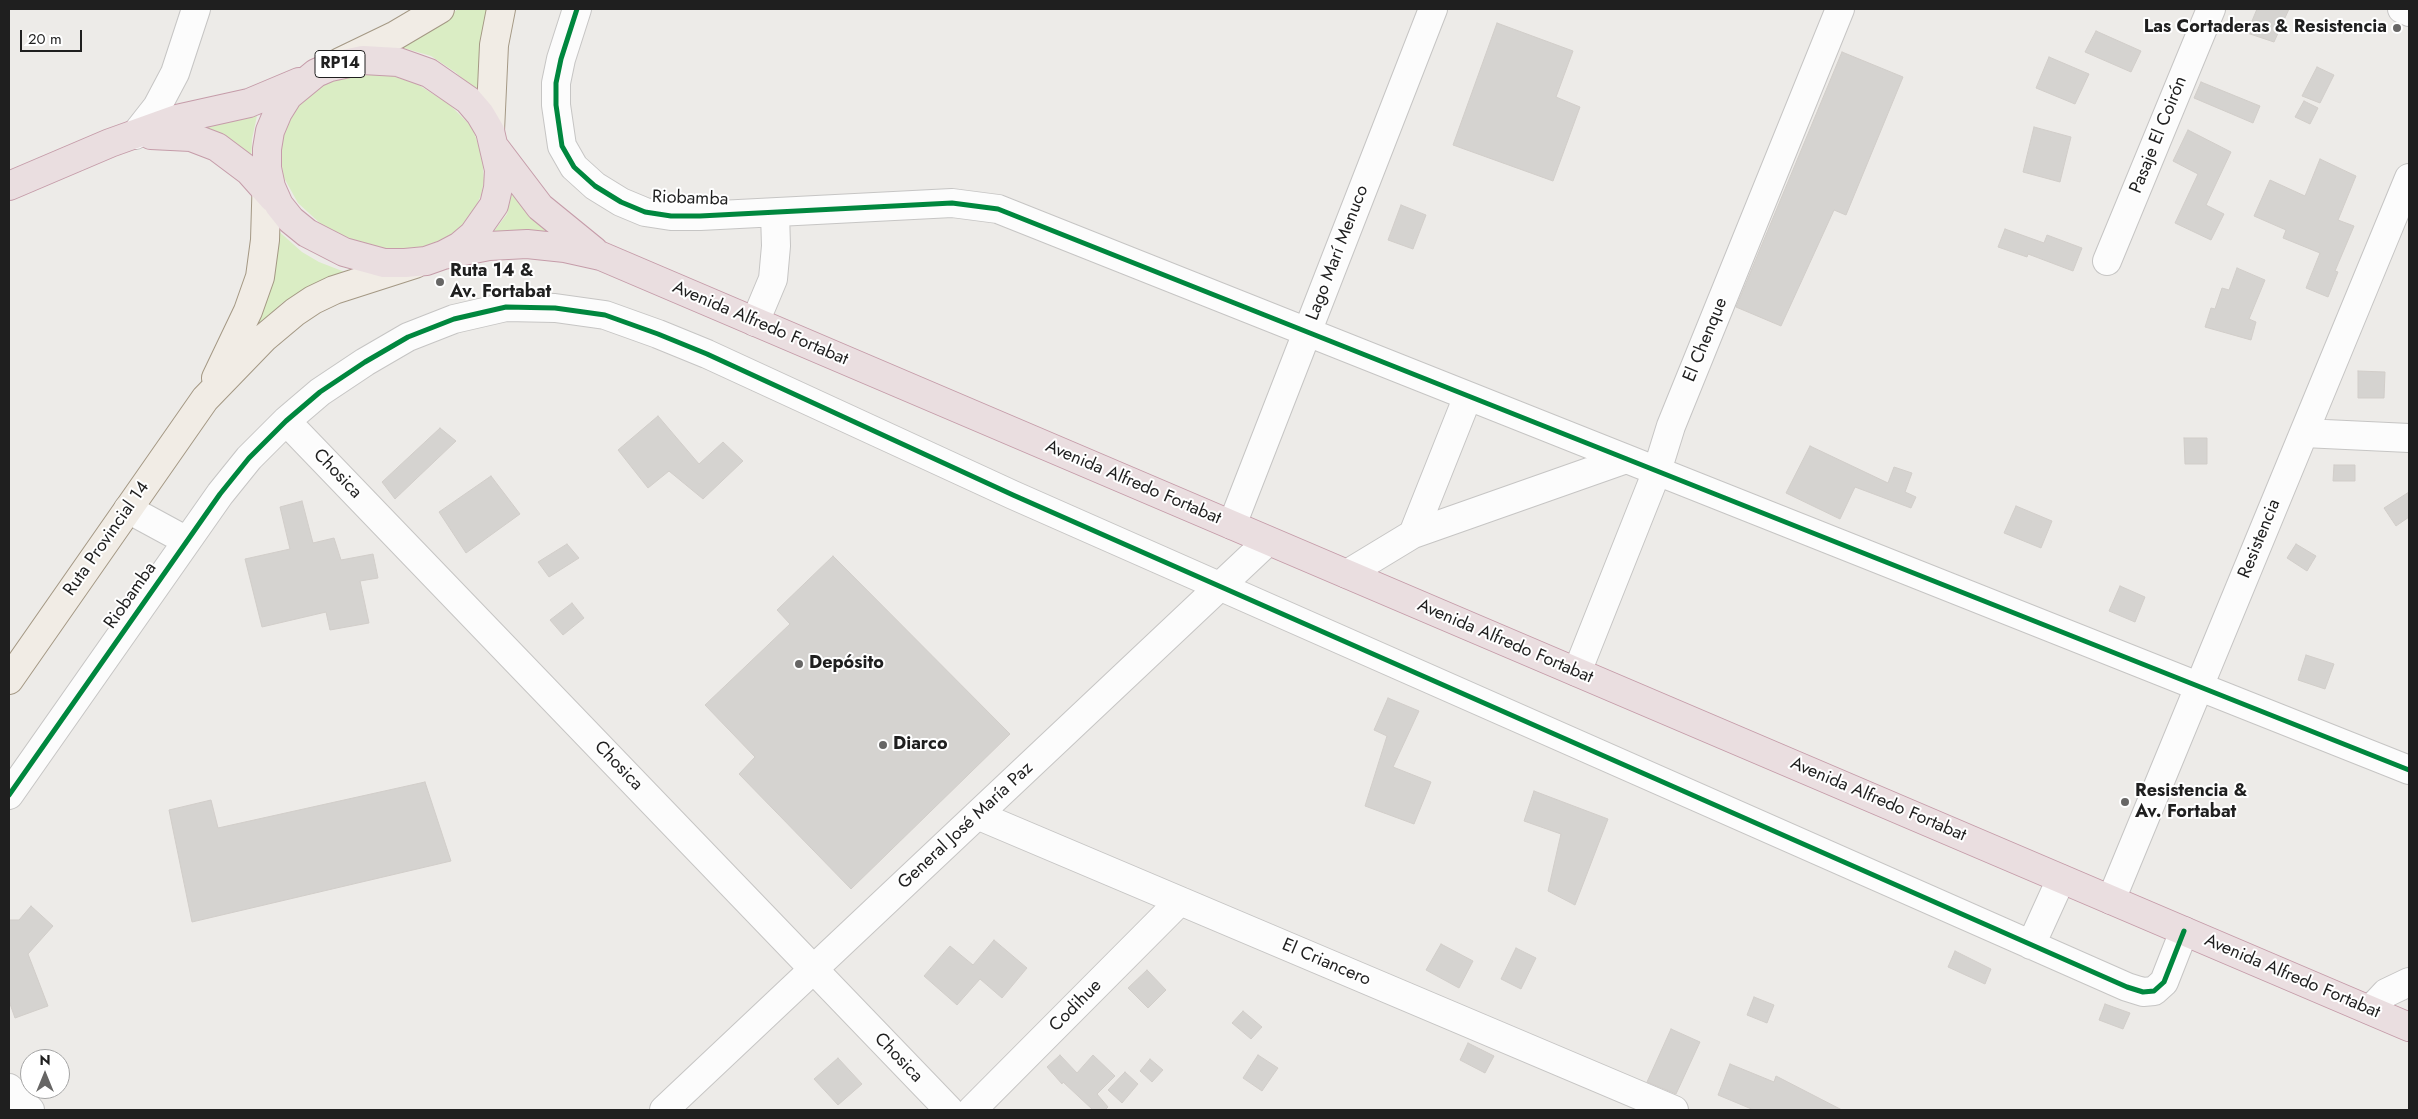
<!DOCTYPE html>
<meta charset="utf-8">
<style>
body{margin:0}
#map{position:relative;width:2418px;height:1119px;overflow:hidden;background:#edebe8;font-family:Jost,sans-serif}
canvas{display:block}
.frame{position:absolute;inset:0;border:10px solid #1f1f1f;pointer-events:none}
.north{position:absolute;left:20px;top:1049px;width:50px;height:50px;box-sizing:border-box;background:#fff;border:1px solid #a5a5a5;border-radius:50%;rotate:0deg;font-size:14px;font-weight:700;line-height:20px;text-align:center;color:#1f1f1f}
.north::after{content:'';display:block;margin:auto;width:18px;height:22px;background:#676665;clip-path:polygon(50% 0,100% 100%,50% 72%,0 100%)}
.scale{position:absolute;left:20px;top:30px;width:62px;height:22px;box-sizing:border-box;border:2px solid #1f1f1f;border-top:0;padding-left:6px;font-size:15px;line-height:18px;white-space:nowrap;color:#1f1f1f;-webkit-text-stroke:4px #fff;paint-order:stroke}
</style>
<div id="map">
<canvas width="2418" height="1119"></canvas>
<div class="frame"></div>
<div class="north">N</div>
<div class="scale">20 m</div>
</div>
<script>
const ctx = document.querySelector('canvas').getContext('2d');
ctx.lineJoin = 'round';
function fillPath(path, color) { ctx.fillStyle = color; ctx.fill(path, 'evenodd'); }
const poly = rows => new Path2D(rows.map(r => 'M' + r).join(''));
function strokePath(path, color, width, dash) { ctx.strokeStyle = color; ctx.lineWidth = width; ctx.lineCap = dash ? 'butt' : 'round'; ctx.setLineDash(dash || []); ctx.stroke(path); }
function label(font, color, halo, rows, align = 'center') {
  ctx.font = font + ' Jost,sans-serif'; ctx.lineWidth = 4; ctx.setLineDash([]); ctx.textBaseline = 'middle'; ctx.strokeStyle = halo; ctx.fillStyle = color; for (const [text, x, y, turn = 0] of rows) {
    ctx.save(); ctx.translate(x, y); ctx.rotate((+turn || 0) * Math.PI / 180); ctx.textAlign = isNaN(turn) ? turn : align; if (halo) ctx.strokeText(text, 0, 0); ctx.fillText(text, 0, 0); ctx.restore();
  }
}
const grass = poly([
 [458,9,492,9,483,97,455,72,431,56,407,49,392,47,447,18],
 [383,73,417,84,449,104,472,127,482,154,484,181,481,195,476,206,459,229,445,239,429,246,412,250,373,248,339,234,322,225,298,203,283,176,280,146,284,130,292,112,315,86,348,74],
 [258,111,252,139,251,162,186,130,228,122],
 [512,191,565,239,491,235,507,214],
 [275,228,302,252,319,262,350,274,298,294,282,303,248,337]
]);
const building = poly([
 [2257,9,2289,9,2274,42,2247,33,2257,9],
 [1497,23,1573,51,1556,97,1580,107,1553,181,1453,145,1497,23],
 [2096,31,2141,51,2131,72,2085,52,2096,31],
 [1842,52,1903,77,1846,215,1834,210,1781,326,1736,307,1842,52],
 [2049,57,2089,74,2075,104,2036,88,2049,57],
 [2317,67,2334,75,2320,103,2302,96,2317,67],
 [2201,82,2260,106,2253,123,2194,98,2201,82],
 [2304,101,2318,108,2310,124,2295,117,2304,101],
 [2034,127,2071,137,2060,182,2023,172,2034,127],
 [2188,130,2231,152,2206,205,2224,214,2211,240,2175,223,2198,174,2173,161,2188,130],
 [2320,159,2356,176,2338,220,2354,226,2335,271,2338,272,2328,297,2306,288,2320,253,2283,238,2286,230,2254,216,2270,180,2305,196,2320,159],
 [1401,205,1426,215,1413,249,1388,240,1401,205],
 [2005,229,2044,243,2047,235,2082,248,2073,271,2028,254,2027,257,1998,247,2005,229],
 [2237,268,2265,280,2249,319,2256,322,2251,340,2205,327,2211,308,2215,309,2222,288,2229,290,2237,268],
 [2358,371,2385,372,2384,398,2358,398,2358,371],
 [658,416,699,464,723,442,743,461,703,499,669,471,648,488,618,450,658,416],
 [440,428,456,441,395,499,382,482,440,428],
 [2184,438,2207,438,2207,464,2185,464,2184,438],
 [1810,446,1888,483,1894,467,1912,473,1905,492,1916,497,1911,508,1855,487,1840,519,1786,493,1810,446],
 [2334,465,2355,465,2355,481,2333,481,2334,465],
 [491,476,520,514,466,553,439,512,491,476],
 [2409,492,2409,517,2396,526,2384,508,2409,492],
 [302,501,313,543,334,538,341,560,373,554,378,578,360,581,369,623,330,630,326,612,262,627,245,559,290,549,280,507,302,501],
 [2016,506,2052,521,2041,548,2004,533,2016,506],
 [567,544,579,558,549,577,538,562,567,544],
 [2296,544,2316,556,2307,571,2287,558,2296,544],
 [833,556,1010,734,851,889,739,774,755,757,705,705,790,624,777,610,833,556],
 [2120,586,2145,597,2135,622,2109,611,2120,586],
 [572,603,584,618,563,635,550,620,572,603],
 [2306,655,2334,664,2325,689,2298,680,2306,655],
 [1388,698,1419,711,1393,767,1431,782,1414,824,1365,806,1387,736,1374,730,1388,698],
 [425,782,451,861,192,922,169,810,211,800,218,828,425,782],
 [1534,791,1608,819,1575,905,1548,891,1561,834,1524,821,1534,791],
 [31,906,53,926,28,954,48,1006,15,1018,9,1001,9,920,19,920,31,906],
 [994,940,1027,968,1002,998,980,979,957,1005,924,976,950,946,973,965,994,940],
 [1441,944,1473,961,1459,988,1426,970,1441,944],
 [1516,948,1536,958,1521,989,1501,979,1516,948],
 [1955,951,1991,969,1985,984,1948,967,1955,951],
 [1147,970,1166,990,1148,1008,1128,988,1147,970],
 [1754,997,1774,1005,1767,1023,1747,1015,1754,997],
 [2105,1004,2130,1013,2123,1029,2099,1020,2105,1004],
 [1243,1011,1262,1027,1251,1039,1232,1023,1243,1011],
 [1671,1029,1700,1042,1676,1094,1647,1082,1671,1029],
 [1468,1043,1494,1056,1485,1073,1460,1060,1468,1043],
 [1060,1055,1077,1073,1093,1055,1115,1076,1097,1094,1108,1107,1105,1110,1093,1110,1063,1082,1062,1084,1047,1067,1060,1055],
 [1258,1055,1278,1068,1262,1091,1243,1078,1258,1055],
 [838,1058,862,1084,838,1105,814,1079,838,1058],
 [1150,1059,1163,1070,1152,1082,1140,1071,1150,1059],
 [1730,1064,1774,1082,1776,1076,1842,1110,1754,1110,1718,1095,1730,1064],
 [1125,1072,1138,1084,1122,1103,1108,1090,1125,1072]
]);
const minor = poly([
 [577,9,561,59,556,83,556,105,562,146,574,167,595,186,621,202,645,212,671,216,700,216,952,203,998,209,2409,770],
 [2402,9,2409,12],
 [135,135,157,107,175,73,196,9],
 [2107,261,2211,9],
 [755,322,773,279,776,246,775,213],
 [286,421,949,1110],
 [2304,433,2409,438],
 [128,509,187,541],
 [1232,525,1433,9],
 [1413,534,1468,396],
 [1347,574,1413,534,1626,459],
 [1577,672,1657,471,1671,426,1840,9],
 [9,795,220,494,249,458,286,421,320,392,365,362,408,337,454,319,506,307,555,308,605,315,658,334,707,354,1013,495,2127,987,2143,992,2154,991,2164,982,2184,931],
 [977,815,1674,1110],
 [2111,900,2409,178],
 [2031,945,2061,879],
 [2370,1010,2386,993,2409,982],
 [9,1088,30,1110],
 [664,1110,1268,541],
 [972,1110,1180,901]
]);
const major = poly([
 [340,62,396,35,440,9],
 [490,131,494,45,501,9],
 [216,378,248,311,260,277,265,240,267,173],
 [9,680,205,399,264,338,295,312,313,300,334,290,415,264]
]);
const highway = poly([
 [363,60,398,62,429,73,468,100,480,114,490,131,499,170,498,188,494,205,473,235,460,246,443,255,426,261,405,263,384,263,344,252,307,233,291,220,279,205,271,187,267,168,267,149,270,131,278,112,288,96,316,73,330,67,363,60],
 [151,135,191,137,217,147,249,171,273,198],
 [496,149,540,207,594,251],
 [9,186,110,143,177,119,249,103,299,82],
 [443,255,489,246,527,244,565,248,601,256,2409,1027]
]);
const cycleway = poly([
 [577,9,561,59,556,83,556,105,562,146,574,167,595,186,621,202,645,212,671,216,700,216,952,203,998,209,2409,770],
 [9,795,220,494,249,458,286,421,320,392,365,362,408,337,454,319,506,307,555,308,605,315,658,334,707,354,1013,495,2127,987,2143,992,2154,991,2164,982,2184,931]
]);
const markers = [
 [2397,28,5,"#676665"],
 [440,282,5,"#676665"],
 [799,664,5,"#676665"],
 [883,745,5,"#676665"],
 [2125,802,5,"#676665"]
];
const shields = [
 [340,64,50]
];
const shieldNames = [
 ["RP14",340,64]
];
const poiNames = [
 ["Las Cortaderas & Resistencia",2387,28,"right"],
 ["Ruta 14 &",450,272],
 ["Av. Fortabat",450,293],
 ["Depósito",809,664],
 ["Diarco",893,745],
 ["Resistencia &",2135,792],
 ["Av. Fortabat",2135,813]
];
const streetNames = [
 ["Pasaje El Coirón",2159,135,-68],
 ["Riobamba",690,199,2],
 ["Lago Marí Menuco",1338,253,-69],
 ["Avenida Alfredo Fortabat",760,324,23],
 ["El Chenque",1706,340,-68],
 ["Chosica",337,474,46],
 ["Avenida Alfredo Fortabat",1133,483,23],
 ["Ruta Provincial 14",107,539,-55],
 ["Resistencia",2260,539,-68],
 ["Riobamba",131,596,-55],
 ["Avenida Alfredo Fortabat",1505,642,23],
 ["Chosica",618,766,46],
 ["Avenida Alfredo Fortabat",1878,800,23],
 ["General José María Paz",966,826,-43],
 ["El Criancero",1326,963,23],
 ["Avenida Alfredo Fortabat",2292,977,23],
 ["Codihue",1076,1006,-45],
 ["Chosica",898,1058,46]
];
fillPath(grass, '#daedc4');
fillPath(building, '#d5d3d0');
strokePath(building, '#d1cdc9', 1);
strokePath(minor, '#c6c5c4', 30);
strokePath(major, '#a49884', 30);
strokePath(highway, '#c59ca9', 30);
strokePath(minor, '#fcfcfc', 28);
strokePath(major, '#f1ece5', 28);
strokePath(highway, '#eadee0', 28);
strokePath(cycleway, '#00873e', 5);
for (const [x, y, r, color] of markers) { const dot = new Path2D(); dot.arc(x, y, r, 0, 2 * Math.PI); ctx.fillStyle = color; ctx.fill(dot); strokePath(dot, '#fff', 2); }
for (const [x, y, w] of shields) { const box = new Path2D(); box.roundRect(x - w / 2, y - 13.5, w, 27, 4); ctx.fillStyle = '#fff'; ctx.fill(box); strokePath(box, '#1f1f1f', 1); }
label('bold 16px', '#1f1f1f', null, shieldNames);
label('bold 18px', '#1f1f1f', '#fff', poiNames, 'left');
label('18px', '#1f1f1f', '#fff', streetNames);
</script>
